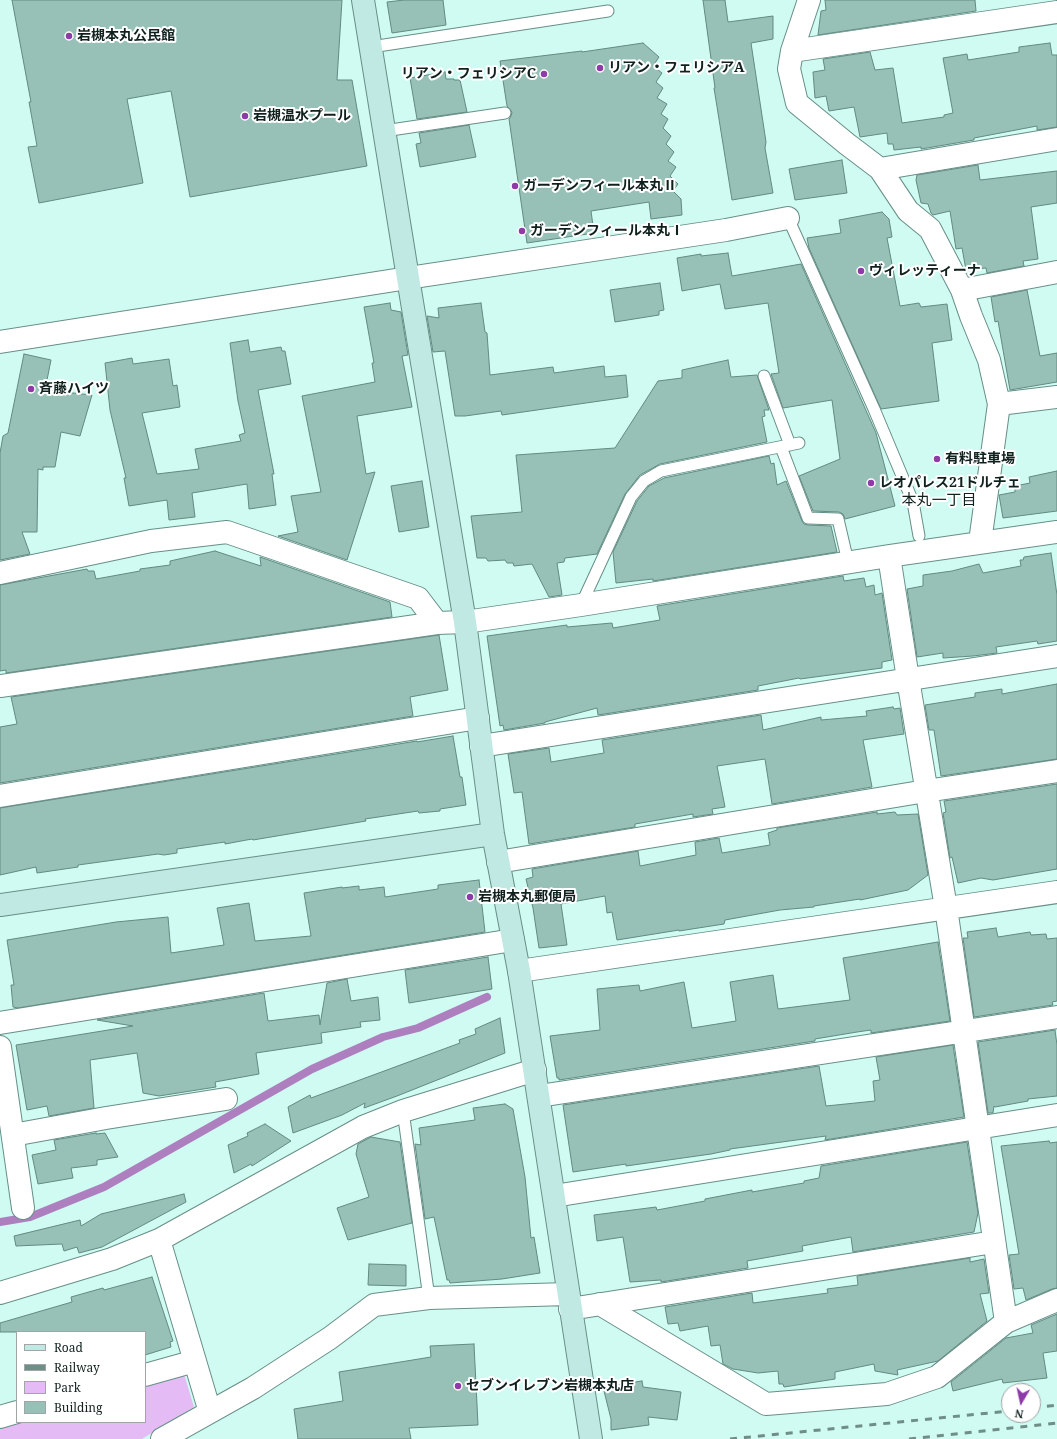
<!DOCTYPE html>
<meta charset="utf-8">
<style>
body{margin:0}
#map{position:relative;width:1057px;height:1439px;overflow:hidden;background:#d0fbf2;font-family:"Noto Serif",serif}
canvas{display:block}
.legend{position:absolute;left:16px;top:1331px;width:130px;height:92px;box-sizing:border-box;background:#fff;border:1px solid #9fa6a5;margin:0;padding:5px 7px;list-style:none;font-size:12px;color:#10211d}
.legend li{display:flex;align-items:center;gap:8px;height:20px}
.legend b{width:20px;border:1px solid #9fa6a5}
.north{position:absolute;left:1001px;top:1383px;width:40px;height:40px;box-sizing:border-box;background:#fff;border:1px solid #9fa6a5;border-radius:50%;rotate:189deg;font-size:11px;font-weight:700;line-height:16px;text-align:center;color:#10211d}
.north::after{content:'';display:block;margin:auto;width:14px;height:18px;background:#8e3ba9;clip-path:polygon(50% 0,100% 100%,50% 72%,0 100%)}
</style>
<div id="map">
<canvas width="1057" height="1439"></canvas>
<ul class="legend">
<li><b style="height:5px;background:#c0e9e3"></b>Road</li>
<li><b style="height:5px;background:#708e88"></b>Railway</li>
<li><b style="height:11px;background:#e4bbf4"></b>Park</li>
<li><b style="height:11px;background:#97c0b7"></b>Building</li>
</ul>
<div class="north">N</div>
</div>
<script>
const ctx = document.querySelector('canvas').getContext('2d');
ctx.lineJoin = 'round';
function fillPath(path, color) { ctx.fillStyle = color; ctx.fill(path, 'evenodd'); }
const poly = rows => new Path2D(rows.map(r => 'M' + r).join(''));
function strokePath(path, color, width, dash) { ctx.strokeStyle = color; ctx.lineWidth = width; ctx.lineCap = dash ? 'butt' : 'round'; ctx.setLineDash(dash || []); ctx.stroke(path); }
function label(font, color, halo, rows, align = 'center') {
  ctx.font = font + ' "Noto Serif","Noto Sans JP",serif'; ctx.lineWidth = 4; ctx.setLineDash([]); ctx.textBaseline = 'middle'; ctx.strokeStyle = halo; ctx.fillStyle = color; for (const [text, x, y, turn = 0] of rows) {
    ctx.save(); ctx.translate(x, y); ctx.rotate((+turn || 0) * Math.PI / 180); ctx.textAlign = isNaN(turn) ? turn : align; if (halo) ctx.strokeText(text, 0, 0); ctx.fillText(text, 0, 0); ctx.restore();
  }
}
const green = poly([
 [184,1374,194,1407,142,1439,0,1439,0,1429,24,1422,145,1422,145,1386]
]);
const stream = poly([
 [0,1222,30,1217,104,1187,312,1069,383,1037,418,1028,487,997]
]);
const building = poly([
 [12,0,342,0,337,80,352,80,367,166,190,197,171,91,127,99,143,183,39,203,28,147,37,146,29,102,31,102,12,0],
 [404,0,443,0,446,25,392,33,387,2,404,0],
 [703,0,725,0,728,22,773,16,773,39,751,43,766,142,765,148,773,193,732,200,714,88,715,88,703,0],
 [825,0,975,0,976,11,818,35,821,11,826,10,825,0],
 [643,43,659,57,653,66,662,73,656,82,663,88,657,98,667,104,661,114,668,119,663,128,671,136,666,144,674,152,668,161,676,167,670,176,678,184,673,191,681,199,682,215,651,219,649,202,591,211,594,233,527,243,509,119,511,116,512,112,507,106,500,61,582,51,582,52,643,43],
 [1050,43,1052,55,1057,55,1057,127,1037,130,1037,126,974,138,974,140,921,149,921,147,894,150,893,144,888,144,887,133,860,137,854,107,829,111,826,96,815,98,813,72,825,70,823,59,870,52,875,70,893,68,902,123,944,117,944,115,953,113,943,58,967,54,968,60,1019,52,1019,47,1050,43],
 [445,72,446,79,454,79,454,80,460,80,467,112,417,119,410,78,445,72],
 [469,125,476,157,420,167,416,144,421,143,419,133,469,125],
 [842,160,847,193,795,200,789,169,842,160],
 [978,165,980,180,1057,171,1057,203,1031,207,1038,259,1023,261,1024,266,987,273,986,268,966,270,962,248,956,249,950,211,933,215,931,213,928,204,921,203,916,180,917,175,978,165],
 [882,212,889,219,892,237,887,238,900,306,919,303,921,307,947,304,952,340,932,343,939,401,881,409,809,248,807,238,841,233,839,220,882,212],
 [728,253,732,276,801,264,876,433,895,506,845,519,843,514,839,512,813,511,799,476,840,459,832,400,783,408,771,374,779,373,768,303,725,309,720,284,682,291,677,258,701,254,701,256,728,253],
 [660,283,664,310,659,311,659,315,615,322,610,290,660,283],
 [1027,290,1040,356,1057,353,1057,382,1010,390,998,321,995,322,991,297,1027,290],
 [390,303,391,310,401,312,408,355,402,356,412,407,357,416,366,474,375,472,347,560,278,536,298,532,291,496,321,492,302,396,375,382,372,363,374,363,364,307,390,303],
 [481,303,485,332,487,333,490,375,553,367,554,373,604,366,605,377,626,375,628,397,502,415,501,411,465,416,455,416,445,351,433,352,427,316,439,318,438,308,481,303],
 [248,340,250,352,281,347,282,351,285,351,291,384,258,390,274,474,272,474,276,505,249,509,247,484,192,493,195,517,169,520,167,500,129,506,124,478,126,478,110,410,105,363,132,358,133,364,169,359,173,386,177,385,180,407,142,413,157,474,199,469,195,449,241,441,239,435,245,433,238,401,230,343,248,340],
 [24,354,51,360,45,390,92,395,80,436,61,432,55,467,43,467,43,470,38,469,37,532,22,532,30,554,0,560,0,453,3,436,8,433,24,354],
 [728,360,731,377,757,375,769,410,764,410,765,416,762,417,767,442,660,464,640,475,625,494,597,554,565,558,564,562,557,563,562,595,549,597,532,564,514,566,513,563,507,563,505,560,488,561,486,558,477,558,471,516,522,512,516,455,615,448,658,381,682,378,682,370,728,360],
 [769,456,771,464,774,463,777,485,786,481,802,521,804,524,808,525,831,526,837,552,653,581,653,579,616,583,613,552,637,501,649,486,664,478,769,456],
 [1057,471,1057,511,1003,518,999,495,1015,492,1015,486,1030,483,1029,477,1057,471],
 [422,481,429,527,399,532,391,486,422,481],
 [215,551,261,566,260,557,390,602,392,617,6,673,6,670,0,671,0,585,87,569,88,571,94,571,96,579,140,571,140,569,170,565,170,561,215,551],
 [1051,553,1057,595,1057,641,1038,644,1037,641,996,647,997,653,973,656,943,658,943,653,917,657,907,589,923,586,923,575,952,571,979,564,983,573,1021,566,1020,560,1023,560,1024,557,1051,553],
 [843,576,844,581,864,578,866,587,874,585,875,595,882,593,892,660,882,662,882,668,800,679,799,678,758,686,758,690,598,715,597,708,545,722,545,723,504,730,503,725,500,726,487,636,567,625,567,627,612,623,613,628,660,620,657,606,843,576],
 [439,635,448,690,410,697,413,716,0,783,0,727,17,724,11,697,439,635],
 [1057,684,1057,759,941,776,934,730,929,730,925,705,975,697,975,693,1002,689,1002,694,1057,684],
 [893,707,894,709,900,708,904,734,863,740,872,787,772,804,765,759,717,766,725,807,712,809,713,814,693,817,693,814,635,824,635,827,529,844,522,792,514,793,508,754,549,748,551,762,604,753,602,740,761,715,763,730,821,717,821,720,867,716,866,711,893,707],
 [453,736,460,777,462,777,466,805,440,809,440,811,419,813,418,811,365,819,366,821,253,840,252,839,225,844,225,842,177,849,177,853,164,855,158,854,78,865,78,867,37,873,36,867,0,875,0,808,417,741,417,742,453,736],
 [1057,784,1057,869,993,880,981,878,958,883,952,857,950,858,943,813,946,812,944,801,1057,784],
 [877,812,877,814,895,812,897,815,918,814,928,875,908,890,860,900,860,899,814,906,814,907,780,910,725,920,724,924,679,931,679,930,617,940,612,912,607,913,605,896,561,904,567,945,539,948,533,908,526,879,533,877,532,869,638,851,640,866,696,855,695,842,719,838,722,853,770,845,768,833,777,830,777,828,877,812],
 [479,880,485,932,18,1008,13,1007,11,985,14,985,7,940,116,922,168,917,171,953,224,945,217,908,249,903,255,941,311,936,304,893,342,887,342,888,359,886,359,890,384,887,385,897,438,889,438,885,479,880],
 [996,928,998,937,1030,932,1031,935,1046,934,1047,939,1057,938,1057,1001,1052,1002,1053,1005,974,1017,963,938,968,938,967,932,996,928],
 [938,942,950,1021,871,1033,871,1030,857,1032,815,1039,815,1041,559,1080,559,1078,557,1078,550,1036,600,1030,597,989,639,985,640,991,684,982,692,1028,736,1021,730,982,773,975,778,1009,850,1000,843,958,938,942],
 [488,957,492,989,409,1003,405,970,488,957],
 [347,979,351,1001,378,997,380,1020,360,1022,361,1027,321,1033,322,1043,256,1053,259,1074,215,1082,216,1087,159,1096,143,1093,137,1053,90,1060,94,1108,49,1116,47,1106,27,1110,16,1045,133,1026,97,1020,264,993,268,1021,319,1015,320,1025,327,983,347,979],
 [500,1018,505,1053,397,1096,364,1108,365,1103,342,1115,293,1133,288,1107,310,1095,311,1098,460,1043,459,1040,476,1034,475,1029,500,1018],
 [1055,1030,1057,1045,1057,1096,1028,1099,1028,1101,995,1107,994,1106,993,1113,988,1113,978,1042,1055,1030],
 [953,1045,964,1117,825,1140,826,1136,730,1149,730,1150,711,1154,626,1166,626,1164,573,1172,563,1105,819,1066,826,1106,875,1101,873,1081,880,1080,876,1057,953,1045],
 [505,1104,513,1109,525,1177,531,1238,534,1237,540,1273,502,1279,450,1283,449,1280,447,1280,434,1217,425,1219,415,1144,421,1145,419,1128,475,1120,473,1108,505,1104],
 [265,1124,291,1141,252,1166,251,1164,234,1173,228,1145,248,1136,247,1133,265,1124],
 [96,1133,96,1134,105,1133,118,1157,97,1160,97,1165,71,1168,73,1178,38,1184,32,1155,56,1150,54,1140,96,1133],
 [371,1137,400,1142,412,1223,348,1240,337,1208,369,1197,356,1154,358,1144,371,1137],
 [1049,1141,1050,1143,1057,1142,1057,1288,1052,1289,1026,1300,1023,1288,1014,1289,1009,1255,1019,1254,1001,1146,1049,1141],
 [967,1142,978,1213,974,1232,853,1252,851,1237,802,1246,803,1251,747,1261,748,1268,661,1282,661,1280,630,1282,623,1237,597,1241,594,1215,656,1207,657,1210,705,1201,705,1199,752,1190,752,1192,804,1183,804,1181,819,1178,821,1166,967,1142],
 [184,1194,186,1202,102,1247,79,1253,77,1247,64,1251,62,1244,16,1246,14,1236,80,1220,81,1226,101,1214,184,1194],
 [970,1258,970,1262,984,1259,989,1293,980,1294,987,1321,938,1361,897,1370,898,1375,875,1371,874,1364,835,1372,835,1379,784,1387,783,1384,779,1384,778,1371,758,1373,733,1369,723,1364,720,1345,711,1346,708,1326,680,1331,678,1323,668,1324,665,1307,752,1293,753,1303,828,1293,827,1289,858,1285,857,1276,970,1258],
 [369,1264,406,1265,406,1286,368,1285,369,1264],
 [152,1277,173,1341,170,1342,171,1347,145,1355,145,1332,0,1332,0,1323,72,1302,71,1297,103,1288,104,1290,152,1277],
 [1057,1314,1057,1351,1043,1353,1047,1378,1003,1383,1002,1379,953,1391,951,1382,1006,1338,1033,1333,1031,1325,1057,1314],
 [474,1344,478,1425,409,1428,411,1439,298,1439,294,1409,343,1401,339,1372,431,1357,430,1346,474,1344],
 [642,1381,643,1387,681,1392,677,1420,648,1417,649,1425,611,1430,611,1419,603,1387,642,1381]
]);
const lane = poly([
 [371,47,608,11],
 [384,131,505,113],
 [788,218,874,409,913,502,919,536],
 [764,376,790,445],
 [781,447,808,518,838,519,848,562],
 [581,605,631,497,644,481,661,471,799,443],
 [403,1111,429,1298]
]);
const street = poly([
 [809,0,792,51,789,69,797,103,847,144,880,169,908,211,930,229,962,290,971,316,989,360,999,404,1057,397],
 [792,51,1057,12],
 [880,169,1057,139],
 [962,290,1057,272],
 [0,342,408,278,726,230,788,218],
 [980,542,999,404],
 [889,556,908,679,946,908,1006,1322],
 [0,573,151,541,227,532,418,598,437,623],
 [0,686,437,623,465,622,581,605,889,556,1057,532],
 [481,746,1057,656],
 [0,796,478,718],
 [498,862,926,791,1057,771],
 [519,971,1057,892],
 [0,1023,513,940],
 [0,1047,23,1208],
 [539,1096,1057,1017],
 [13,1135,106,1118,226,1099],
 [554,1196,1057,1115],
 [159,1240,210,1412],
 [0,1293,112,1259,159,1240,363,1127,403,1111,535,1070],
 [600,1304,766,1404,887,1394,937,1377,1006,1322,1057,1300],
 [570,1309,994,1242],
 [145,1375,195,1361],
 [0,1417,17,1412],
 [162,1439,253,1388,330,1338,374,1305,429,1298,568,1294]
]);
const secondary = poly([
 [363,0,408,278,465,622,493,834,519,971,591,1439],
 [0,905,493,834]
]);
const rail = poly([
 [1033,1408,1057,1405],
 [730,1439,1009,1411],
 [909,1439,1057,1423]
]);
const markers = [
 [69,36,4,"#8e3ba9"],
 [600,68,4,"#8e3ba9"],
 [544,74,4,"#8e3ba9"],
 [245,116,4,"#8e3ba9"],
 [515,186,4,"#8e3ba9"],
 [522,231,4,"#8e3ba9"],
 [861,271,4,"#8e3ba9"],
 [31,389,4,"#8e3ba9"],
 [937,459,4,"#8e3ba9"],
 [871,483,4,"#8e3ba9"],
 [470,897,4,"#8e3ba9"],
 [458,1386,4,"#8e3ba9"]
];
const poiNames = [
 ["岩槻本丸公民館",77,36],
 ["リアン・フェリシアA",608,68],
 ["リアン・フェリシアC",536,74,"right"],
 ["岩槻温水プール",253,116],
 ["ガーデンフィール本丸Ⅱ",523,186],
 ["ガーデンフィール本丸Ⅰ",530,231],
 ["ヴィレッティーナ",869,271],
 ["斉藤ハイツ",39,389],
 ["有料駐車場",945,459],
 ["レオパレス21ドルチェ",879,483],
 ["岩槻本丸郵便局",478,897],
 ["セブンイレブン岩槻本丸店",466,1386]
];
const neighbourhoodNames = [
 ["本丸一丁目",939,501]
];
fillPath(green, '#e4bbf4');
strokePath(stream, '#ae7fbf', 8);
fillPath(building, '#97c0b7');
strokePath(building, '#628a81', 1);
strokePath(lane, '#678f87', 13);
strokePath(street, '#678f87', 24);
strokePath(secondary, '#678f87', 24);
strokePath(lane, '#fff', 11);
strokePath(street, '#fff', 22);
strokePath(secondary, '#c0e9e3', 22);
strokePath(rail, '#708e88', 3, [7, 7]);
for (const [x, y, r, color] of markers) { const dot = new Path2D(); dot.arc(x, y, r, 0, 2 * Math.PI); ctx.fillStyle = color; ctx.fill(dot); strokePath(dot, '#fff', 1.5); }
label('bold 14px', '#10211d', '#fff', poiNames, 'left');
label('15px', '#10211d', '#fff', neighbourhoodNames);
</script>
